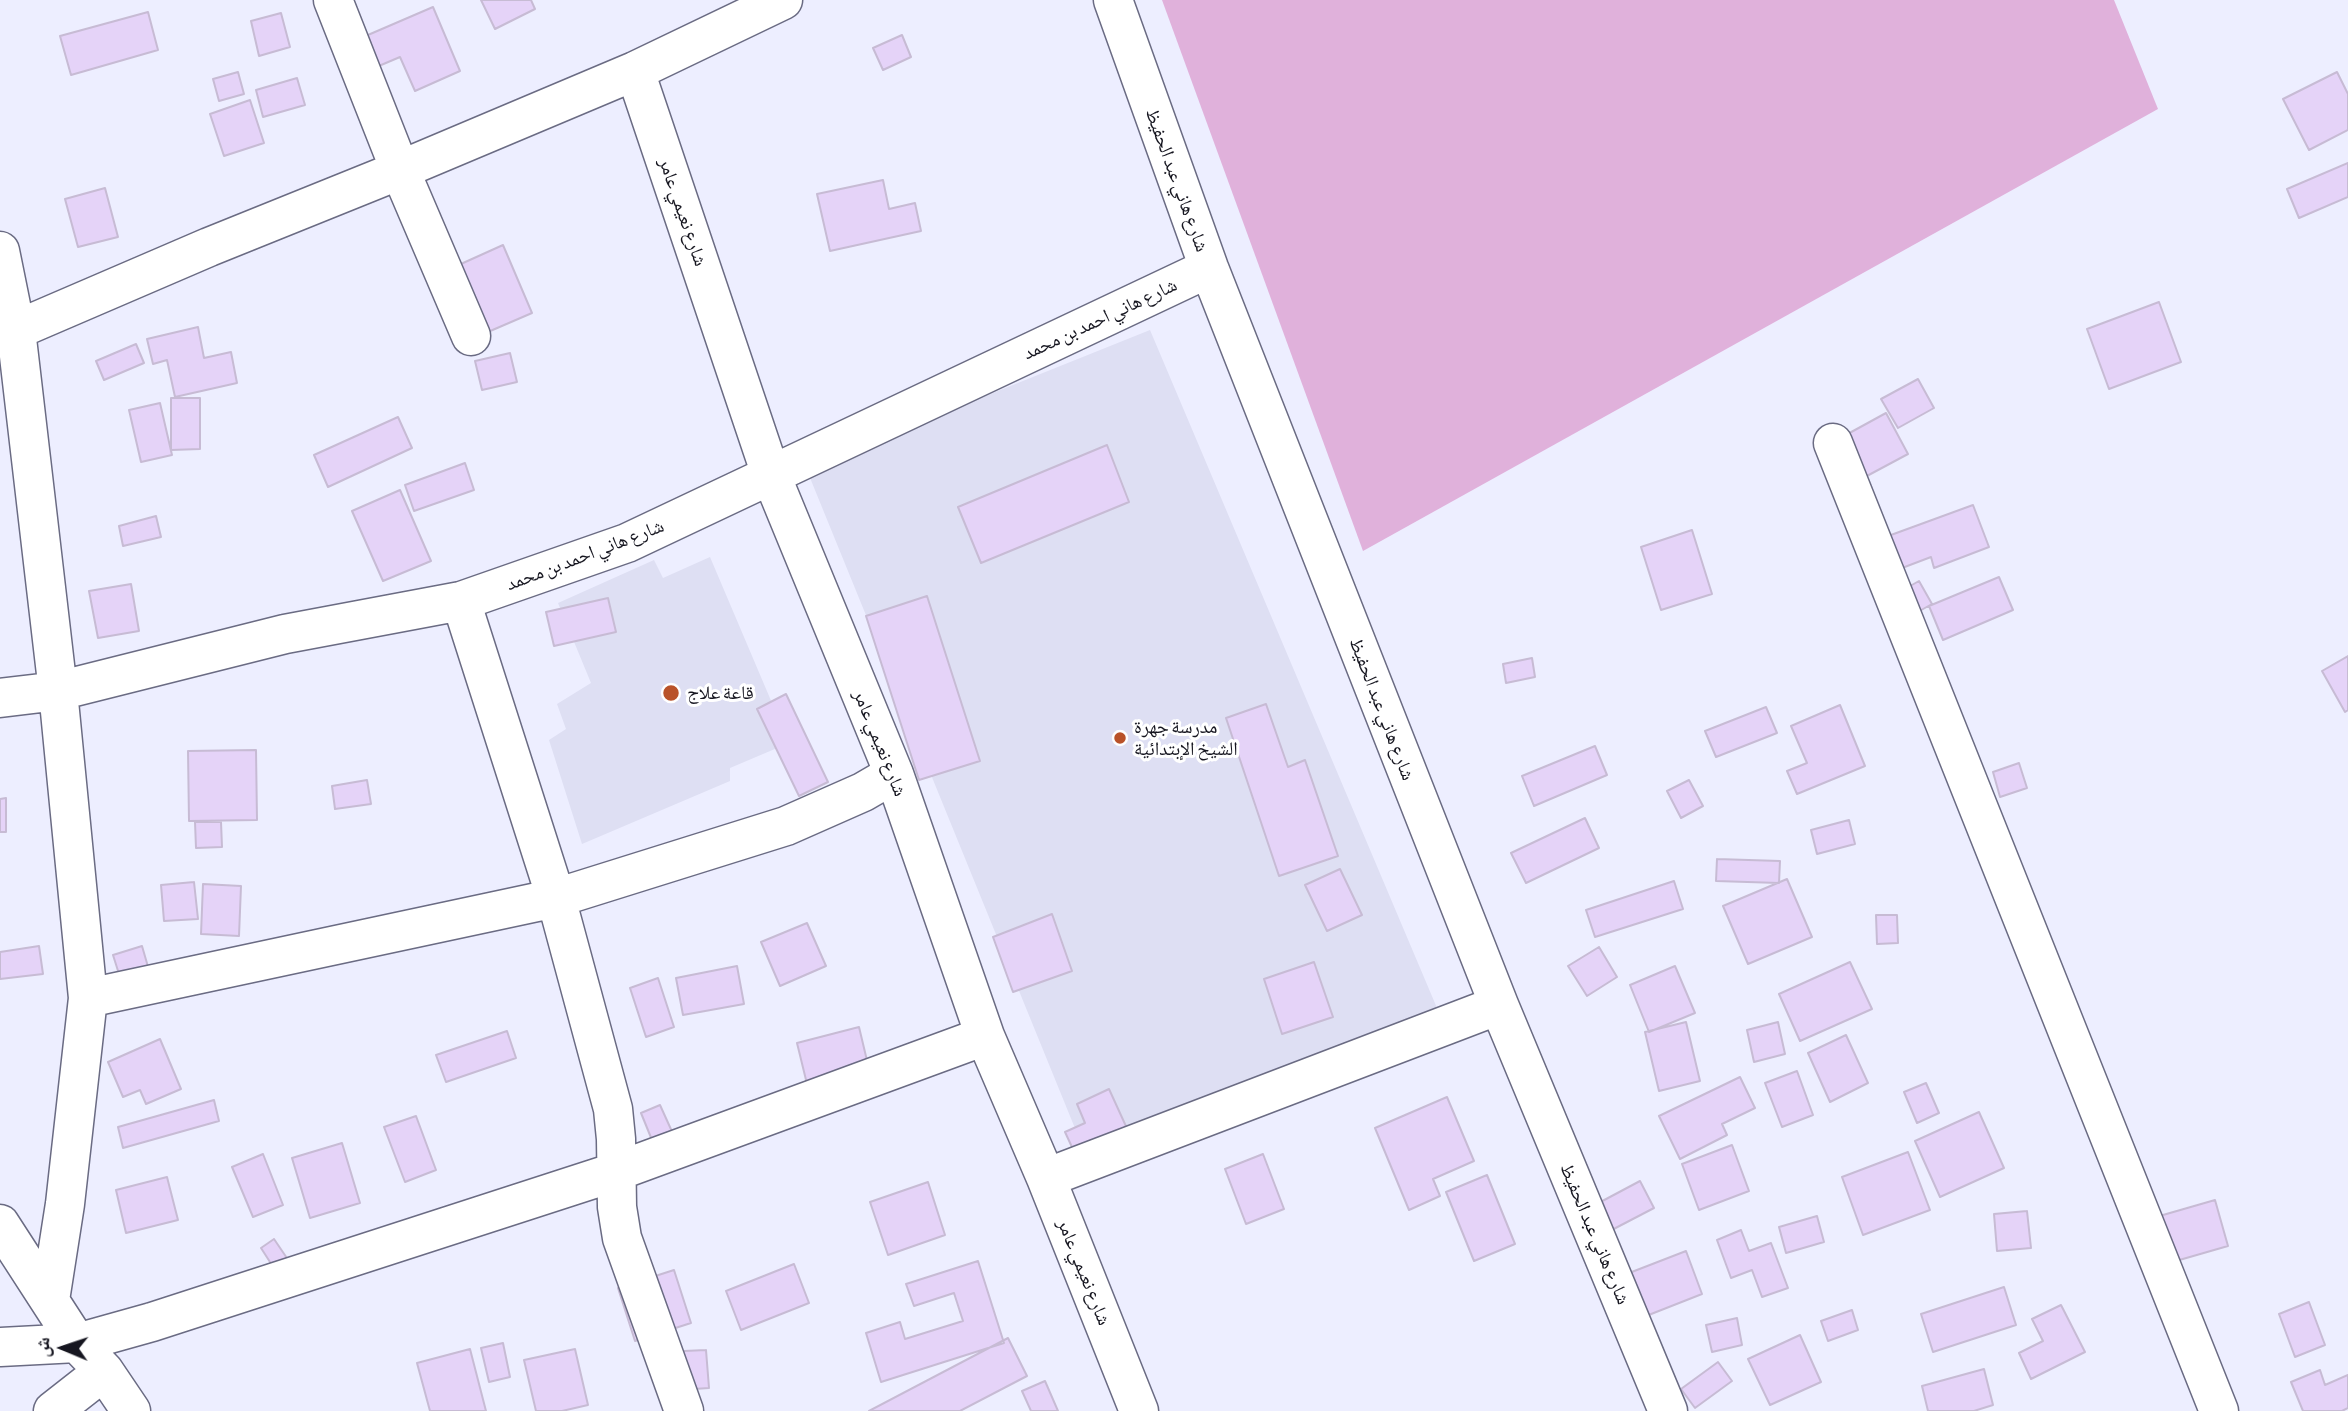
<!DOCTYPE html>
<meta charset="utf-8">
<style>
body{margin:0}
#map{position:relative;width:2348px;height:1411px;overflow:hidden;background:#edeeff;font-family:"Asap Condensed","Noto Naskh Arabic",sans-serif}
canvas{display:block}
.north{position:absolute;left:28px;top:1313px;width:70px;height:70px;-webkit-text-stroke:5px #fff;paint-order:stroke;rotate:272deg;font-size:19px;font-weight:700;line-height:28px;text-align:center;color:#161620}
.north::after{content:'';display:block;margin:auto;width:24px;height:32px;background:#161620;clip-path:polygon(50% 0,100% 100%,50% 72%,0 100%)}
</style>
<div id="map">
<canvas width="2348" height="1411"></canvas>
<div class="north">ش</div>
</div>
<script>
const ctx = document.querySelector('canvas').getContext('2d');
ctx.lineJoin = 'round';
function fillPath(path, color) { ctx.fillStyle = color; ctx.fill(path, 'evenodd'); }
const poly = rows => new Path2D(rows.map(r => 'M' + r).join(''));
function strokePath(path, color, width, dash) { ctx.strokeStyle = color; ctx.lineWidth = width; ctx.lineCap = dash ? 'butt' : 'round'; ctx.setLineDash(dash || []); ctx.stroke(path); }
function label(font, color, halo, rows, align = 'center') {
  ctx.font = font + ' "Asap Condensed","Noto Naskh Arabic",sans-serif'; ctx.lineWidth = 6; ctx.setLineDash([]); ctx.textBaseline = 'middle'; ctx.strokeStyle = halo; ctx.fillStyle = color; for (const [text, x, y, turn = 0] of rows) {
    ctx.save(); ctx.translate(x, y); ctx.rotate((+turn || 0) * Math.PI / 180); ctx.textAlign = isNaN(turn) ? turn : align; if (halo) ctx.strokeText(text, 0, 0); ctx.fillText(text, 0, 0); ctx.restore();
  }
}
const built = poly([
 [1150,330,1437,1008,1081,1143,806,468],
 [710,557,789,743,730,768,730,781,582,844,549,740,566,729,557,704,591,683,558,603,654,560,663,578]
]);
const green = poly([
 [1162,0,2114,0,2158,109,1363,551]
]);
const building = poly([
 [481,0,531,0,535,9,495,29,481,0],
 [433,7,460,71,415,91,400,57,367,71,354,41,433,7],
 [148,12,158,50,71,75,60,36,148,12],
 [281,13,290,47,259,56,251,21,281,13],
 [902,35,911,57,883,70,873,48,902,35],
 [238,72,244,94,219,101,213,79,238,72],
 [2337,72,2348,94,2348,130,2309,150,2283,99,2337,72],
 [297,78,305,105,263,117,256,90,297,78],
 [250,100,264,143,224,156,210,114,250,100],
 [2348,163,2348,197,2299,218,2287,189,2348,163],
 [883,180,889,209,915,203,921,231,830,251,817,194,883,180],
 [105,188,118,237,78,247,65,199,105,188],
 [503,245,532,313,481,335,452,268,503,245],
 [2159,302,2181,362,2109,389,2087,329,2159,302],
 [198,327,204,358,231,352,237,383,175,397,167,360,153,364,147,339,198,327],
 [136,344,144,363,104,380,96,361,136,344],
 [510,353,517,382,482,390,475,361,510,353],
 [1918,379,1934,408,1898,428,1881,399,1918,379],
 [171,398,200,398,200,449,171,450,171,398],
 [160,403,172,455,141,462,129,410,160,403],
 [1886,413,1908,454,1865,477,1844,436,1886,413],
 [398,417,412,448,328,487,314,455,398,417],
 [1107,445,1129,502,981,563,958,507,1107,445],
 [465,463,474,490,414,511,405,485,465,463],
 [400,490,431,561,383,581,352,511,400,490],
 [1973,505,1989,547,1934,568,1931,557,1881,576,1869,543,1973,505],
 [156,516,161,537,123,546,119,526,156,516],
 [1692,530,1712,594,1661,610,1641,547,1692,530],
 [1999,577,2013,610,1943,640,1929,606,1999,577],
 [1919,581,1932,604,1900,622,1887,599,1919,581],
 [131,584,139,631,98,638,89,591,131,584],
 [927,596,980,761,919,780,866,616,927,596],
 [608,598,616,632,554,646,546,612,608,598],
 [2348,656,2348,710,2345,712,2322,671,2348,656],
 [1532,658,1535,677,1506,683,1503,664,1532,658],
 [786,694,828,782,799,796,757,709,786,694],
 [1266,704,1288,767,1305,760,1338,856,1279,876,1226,718,1266,704],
 [1840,705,1865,766,1797,794,1787,771,1807,763,1791,726,1840,705],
 [1766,707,1777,733,1716,757,1705,731,1766,707],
 [1595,746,1607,775,1534,806,1522,776,1595,746],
 [256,750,257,820,189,821,188,751,256,750],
 [2019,763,2027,788,2000,797,1993,772,2019,763],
 [367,780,371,804,335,809,332,786,367,780],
 [1689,780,1703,806,1681,818,1667,791,1689,780],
 [6,798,6,832,0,832,0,799,6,798],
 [1585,818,1599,848,1526,883,1511,853,1585,818],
 [1849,820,1855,844,1817,854,1811,830,1849,820],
 [195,822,221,822,222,847,196,848,195,822],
 [1717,859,1780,861,1779,883,1716,881,1717,859],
 [1340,869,1362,915,1327,931,1305,885,1340,869],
 [1787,879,1812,937,1748,964,1723,906,1787,879],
 [1674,881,1683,909,1595,937,1586,910,1674,881],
 [194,882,198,919,164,921,161,885,194,882],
 [203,884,241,886,239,936,201,934,203,884],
 [1052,914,1072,971,1013,992,993,937,1052,914],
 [1876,915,1897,915,1898,943,1877,944,1876,915],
 [807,923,826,966,780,986,761,942,807,923],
 [39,946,43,974,0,979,0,952,39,946],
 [142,946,153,984,125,993,113,955,142,946],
 [1599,947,1617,977,1587,996,1568,966,1599,947],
 [1314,962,1333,1017,1282,1034,1264,979,1314,962],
 [1850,962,1872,1009,1800,1041,1779,994,1850,962],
 [737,966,744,1004,683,1015,676,978,737,966],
 [1675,966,1695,1013,1649,1032,1630,985,1675,966],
 [658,978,674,1027,646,1037,630,988,658,978],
 [1686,1022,1700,1081,1659,1091,1645,1032,1686,1022],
 [1778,1022,1785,1054,1754,1062,1747,1030,1778,1022],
 [859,1027,869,1069,807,1084,797,1043,859,1027],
 [507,1031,516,1058,446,1082,436,1055,507,1031],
 [1846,1035,1868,1083,1830,1102,1808,1053,1846,1035],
 [160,1039,181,1089,146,1104,140,1090,123,1097,108,1062,160,1039],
 [1797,1071,1813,1115,1782,1127,1765,1083,1797,1071],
 [1740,1077,1755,1108,1722,1124,1727,1135,1680,1159,1659,1116,1740,1077],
 [1926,1083,1939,1113,1917,1123,1904,1092,1926,1083],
 [1109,1089,1135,1146,1083,1171,1065,1132,1085,1123,1077,1104,1109,1089],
 [1447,1097,1474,1161,1433,1179,1440,1196,1409,1210,1375,1128,1447,1097],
 [214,1100,219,1121,123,1148,118,1127,214,1100],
 [660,1105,674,1136,654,1145,641,1113,660,1105],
 [1979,1112,2004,1168,1940,1197,1915,1141,1979,1112],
 [416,1116,436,1170,405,1182,384,1127,416,1116],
 [342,1143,360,1203,310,1218,292,1158,342,1143],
 [1732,1145,1749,1191,1699,1210,1682,1164,1732,1145],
 [1908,1152,1930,1210,1863,1235,1842,1177,1908,1152],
 [263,1154,283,1205,253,1217,232,1167,263,1154],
 [1263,1154,1284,1209,1246,1224,1225,1169,1263,1154],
 [1487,1175,1515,1244,1474,1261,1446,1192,1487,1175],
 [167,1177,178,1220,126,1233,116,1190,167,1177],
 [1640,1181,1654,1208,1606,1233,1593,1206,1640,1181],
 [928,1182,945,1235,888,1255,870,1202,928,1182],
 [2215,1200,2228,1246,2169,1263,2156,1217,2215,1200],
 [2027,1211,2031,1248,1997,1251,1994,1214,2027,1211],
 [1817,1216,1824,1242,1786,1253,1779,1227,1817,1216],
 [1741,1230,1749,1251,1771,1243,1788,1288,1762,1297,1752,1270,1731,1278,1717,1240,1741,1230],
 [274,1239,293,1267,279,1276,261,1248,274,1239],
 [1686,1251,1702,1294,1641,1318,1624,1275,1686,1251],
 [978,1261,1004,1343,881,1382,866,1333,900,1322,905,1339,963,1321,954,1293,914,1306,906,1284,978,1261],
 [794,1264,809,1303,741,1330,726,1291,794,1264],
 [674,1270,691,1323,635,1341,618,1288,674,1270],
 [2004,1287,2016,1325,1933,1352,1921,1314,2004,1287],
 [2309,1302,2325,1345,2295,1357,2279,1314,2309,1302],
 [2061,1305,2085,1352,2031,1379,2019,1353,2043,1341,2032,1319,2061,1305],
 [1852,1310,1858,1330,1828,1341,1821,1321,1852,1310],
 [1737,1318,1742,1345,1712,1352,1706,1325,1737,1318],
 [1800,1335,1821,1382,1770,1405,1748,1359,1800,1335],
 [1008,1338,1027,1376,960,1411,869,1411,1008,1338],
 [503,1343,510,1377,489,1382,481,1348,503,1343],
 [470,1349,486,1411,430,1411,417,1363,470,1349],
 [575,1349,588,1405,562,1411,536,1411,524,1360,575,1349],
 [706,1350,709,1388,664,1391,662,1352,706,1350],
 [1718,1362,1732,1381,1695,1408,1681,1389,1718,1362],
 [1984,1369,1993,1405,1974,1411,1928,1411,1922,1386,1984,1369],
 [2320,1370,2325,1385,2348,1375,2348,1408,2342,1411,2303,1411,2291,1382,2320,1370],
 [1045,1381,1058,1411,1031,1411,1022,1391,1045,1381]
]);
const street = poly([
 [333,0,400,170,471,336],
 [1113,0,1209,268,1499,1005,1668,1411],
 [635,71,771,475,894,774,985,1036,1046,1178,1139,1411],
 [0,251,16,330,58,691,88,998,65,1204,50,1300],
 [16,330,209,247,400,170,635,71,783,0],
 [1833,443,2219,1411],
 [461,601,556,898,613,1109,616,1139,617,1207,622,1238,684,1411],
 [0,698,58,691,285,634,461,601,627,543,1209,268],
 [88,998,556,898,786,826,863,792,894,774],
 [1046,1178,1499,1005],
 [0,1224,77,1343,104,1371,131,1411],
 [0,1347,77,1343,152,1322,615,1172,985,1036],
 [53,1411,104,1371]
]);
const markers = [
 [671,693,9,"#b95229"],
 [1120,738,7,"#b95229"]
];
const streetNames = [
 ["شارع هاني عبد الحفيظ",1177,180,70],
 ["شارع نعيمي عامر",683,212,71],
 ["شارع هاني احمد بن محمد",1100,319,-25],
 ["شارع هاني احمد بن محمد",585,555,-21],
 ["شارع هاني عبد الحفيظ",1382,709,69],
 ["شارع نعيمي عامر",880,743,68],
 ["شارع هاني عبد الحفيظ",1595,1234,67],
 ["شارع نعيمي عامر",1084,1272,68]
];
const poiNames = [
 ["قاعة علاج",687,693],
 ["مدرسة جهرة",1134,727],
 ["الشيخ الإبتدائية",1134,749]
];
fillPath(built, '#dedff3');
fillPath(green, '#e0b1db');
fillPath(building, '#e5d3f8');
strokePath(building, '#c7bbd4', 2);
strokePath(street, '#6a6b83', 41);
strokePath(street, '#fff', 38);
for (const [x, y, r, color] of markers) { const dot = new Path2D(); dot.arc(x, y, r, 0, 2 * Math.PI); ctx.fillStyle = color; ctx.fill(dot); strokePath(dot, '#fff', 2.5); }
label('19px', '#161620', '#fff', streetNames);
label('19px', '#161620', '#fff', poiNames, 'left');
</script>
